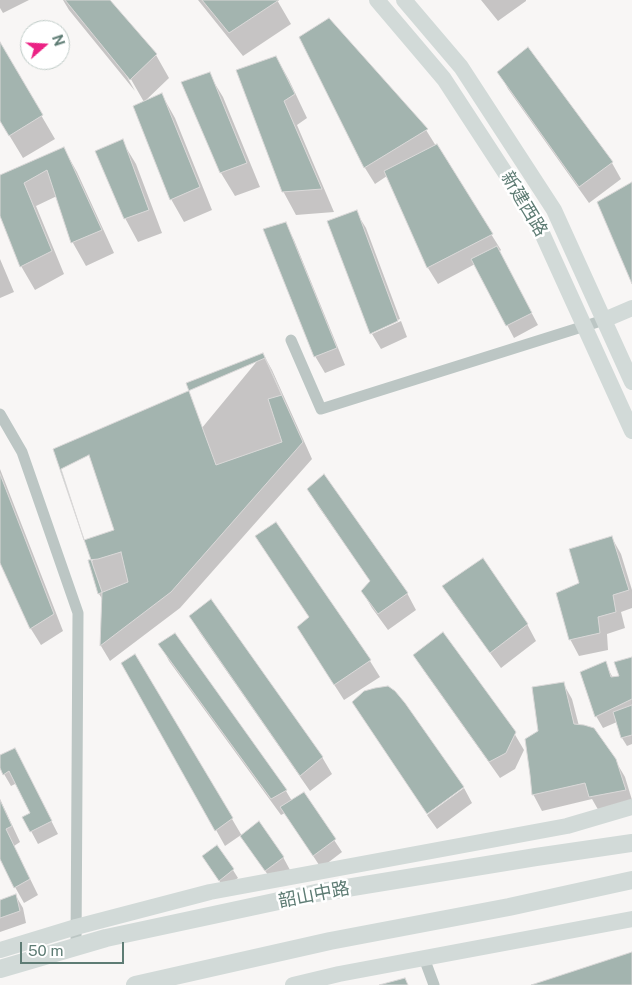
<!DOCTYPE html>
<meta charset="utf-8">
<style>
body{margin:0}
#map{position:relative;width:632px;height:985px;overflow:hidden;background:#f8f6f5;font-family:"Public Sans",sans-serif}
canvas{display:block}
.north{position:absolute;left:20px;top:20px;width:50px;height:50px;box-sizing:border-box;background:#fff;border:1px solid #bfcbc7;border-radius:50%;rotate:71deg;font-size:14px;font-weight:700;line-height:20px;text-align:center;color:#5e7c74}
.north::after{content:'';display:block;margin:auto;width:18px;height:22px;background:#eb2284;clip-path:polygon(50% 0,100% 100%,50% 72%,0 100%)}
.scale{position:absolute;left:20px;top:942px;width:104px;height:22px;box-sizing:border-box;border:2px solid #5e7c74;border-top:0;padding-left:6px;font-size:15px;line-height:18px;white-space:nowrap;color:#5e7c74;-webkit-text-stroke:4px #fff;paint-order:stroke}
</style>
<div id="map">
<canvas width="632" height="985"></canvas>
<div class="north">N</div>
<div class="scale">50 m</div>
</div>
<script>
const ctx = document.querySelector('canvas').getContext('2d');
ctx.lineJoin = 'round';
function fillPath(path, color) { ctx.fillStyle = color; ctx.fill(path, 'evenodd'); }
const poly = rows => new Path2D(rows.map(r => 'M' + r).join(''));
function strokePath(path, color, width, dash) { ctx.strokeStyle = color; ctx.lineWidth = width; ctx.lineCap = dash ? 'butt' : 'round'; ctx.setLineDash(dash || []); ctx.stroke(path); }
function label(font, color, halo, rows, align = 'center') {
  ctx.font = font + ' "Public Sans","Noto Sans SC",sans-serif'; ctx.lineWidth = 5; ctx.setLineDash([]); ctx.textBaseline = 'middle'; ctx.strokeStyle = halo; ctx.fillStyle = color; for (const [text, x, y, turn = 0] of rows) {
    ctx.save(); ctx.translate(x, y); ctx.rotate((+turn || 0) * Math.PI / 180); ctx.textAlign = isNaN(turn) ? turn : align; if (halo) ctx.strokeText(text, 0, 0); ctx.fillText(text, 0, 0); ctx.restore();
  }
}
const shadow = poly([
 [0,0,29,0,3,13,0,8],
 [63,0,108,0,156,55,169,78,144,102,128,74,126,75,135,91,69,10],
 [198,0,277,0,291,24,243,56],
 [481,0,526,0,526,1,498,21],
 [300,37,426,130,501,250,499,252,538,325,514,338,475,264,438,284,428,268,387,176,375,184,365,168],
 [0,45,55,139,23,158,0,120],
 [276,57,289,80,307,118,297,125,334,212,296,215,283,191],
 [499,72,612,163,621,179,589,203,508,89],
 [209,74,223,97,260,187,235,196,221,173,183,83],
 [162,95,175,118,212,210,184,222,171,199],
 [122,141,136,164,162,233,138,242,125,218],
 [64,149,77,172,114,253,86,266,73,243,57,196,36,206,64,274,35,290,21,266,0,212,0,177],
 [356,212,366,228,400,319,372,331,372,334,328,222],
 [285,223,294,240,345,365,325,373,315,356],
 [0,259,14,292,0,298],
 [401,321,407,337,381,349,372,334],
 [263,354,272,370,312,459,180,608,110,661,101,646,103,600,99,594,92,561],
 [0,469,63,631,41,645,31,629,0,560],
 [308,489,407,593,416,610,388,630,372,608,362,591,371,582,318,506],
 [276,523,370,661,380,677,344,700,308,644,310,618,266,552],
 [612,538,621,554,632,590,632,608,621,612,625,628,607,634,608,650,579,656,570,639,581,583],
 [444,586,527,624,536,641,501,668,453,602],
 [190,616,322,757,332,774,310,791,200,633],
 [160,644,286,791,292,801,303,793,342,852,321,868,285,813,281,815,169,661],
 [415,655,514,733,524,750,515,769,500,778,424,671],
 [632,658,632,744,627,746,622,738,617,722,603,728,596,716,605,663,613,678,621,677],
 [123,664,232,819,242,836,283,857,290,870,273,882,249,848,241,835,225,846],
 [563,683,572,699,579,726,615,760,625,777,632,800,600,813,592,799,542,811,533,794,539,732],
 [0,756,21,762,58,834,38,844,24,818,32,814,17,783,11,786,4,774,0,766],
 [464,788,472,803,437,829,427,815],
 [0,799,20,842,14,846,38,895,24,903,15,887,0,856],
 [209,865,233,870,238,878,224,888],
 [16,896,23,908,26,923,0,932,0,902]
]);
const building = poly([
 [65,0,110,0,157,54,130,80,65,0],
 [202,0,279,0,229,33,202,0],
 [329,18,428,129,364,168,299,37,329,18],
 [0,42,43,115,9,136,0,121,0,42],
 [528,47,613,162,579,187,497,72,528,47],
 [276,56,295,94,284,101,322,189,282,192,236,70,276,56],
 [210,72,247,163,220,173,181,82,210,72],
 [162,93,200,187,170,200,133,106,162,93],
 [123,139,149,210,124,219,95,151,123,139],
 [437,144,493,234,427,268,384,171,437,144],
 [64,147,102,230,71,243,47,170,24,183,52,251,20,267,0,216,0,175,64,147],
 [632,182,632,284,597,202,632,182],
 [357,210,398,321,370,334,327,221,357,210],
 [286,222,337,348,314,357,263,229,286,222],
 [497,246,532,313,506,326,471,259,497,246],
 [263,353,282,395,268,399,282,442,216,465,186,383,263,353],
 [265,358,303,442,171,592,100,646,102,592,53,449,265,358],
 [89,455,114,530,84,540,61,469,89,455],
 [0,474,54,614,30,629,0,563,0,474],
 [324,474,408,593,378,614,361,591,370,581,307,489,324,474],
 [276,522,371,660,334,685,297,627,309,617,255,536,276,522],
 [612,536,629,590,613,595,616,612,598,617,600,633,569,640,556,593,579,583,569,549,612,536],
 [121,552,128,582,98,594,88,560,98,559,121,552],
 [483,558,528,624,490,653,442,586,483,558],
 [211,599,323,757,300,776,189,616,211,599],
 [443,632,516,732,506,753,489,762,413,655,443,632],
 [175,633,287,790,271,799,158,644,175,633],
 [135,654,233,818,215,831,121,663,135,654],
 [632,657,632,699,595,717,580,672,606,661,611,677,619,676,614,662,632,657],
 [564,682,574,724,584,725,594,728,616,759,626,790,589,797,585,783,532,795,530,775,525,739,538,731,532,687,564,682],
 [388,686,395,691,405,703,464,787,427,814,352,702,364,691,375,688,388,686],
 [632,705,632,735,621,738,613,712,632,705],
 [15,748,52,821,30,832,22,817,30,813,9,771,3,775,0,768,0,755,15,748],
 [304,792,336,839,313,856,280,807,304,792],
 [0,800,12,826,6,829,30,879,14,888,0,859,0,800],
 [259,821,284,857,265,871,240,836,259,821],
 [217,845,234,869,219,881,202,856,217,845],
 [16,894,20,911,0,918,0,900,16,894],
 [632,952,632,985,531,985,632,952],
 [405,978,408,985,379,985,405,978]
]);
const street = poly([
 [291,340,321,409,604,320],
 [0,414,22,452,78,613,76,947],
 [424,958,434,985]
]);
const secondary = poly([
 [377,0,444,79,536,220,632,431],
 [404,0,461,67,554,210,632,382],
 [604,320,632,308],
 [0,950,76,927,210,892,567,826,632,807],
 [293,985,339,974,632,919]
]);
const primary = poly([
 [0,969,106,938,316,893,536,857,632,843],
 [135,985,330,941,509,907,632,880]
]);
const streetNames = [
 ["新建西路",524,204,59],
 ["韶山中路",314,895,-11]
];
fillPath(shadow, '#0003');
fillPath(building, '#a3b4af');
strokePath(building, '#dad8d8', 1);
strokePath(street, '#bcc6c4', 11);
strokePath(secondary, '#d2dad8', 16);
strokePath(primary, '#d2dad8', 18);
label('18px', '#5e7c74', '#fff', streetNames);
</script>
